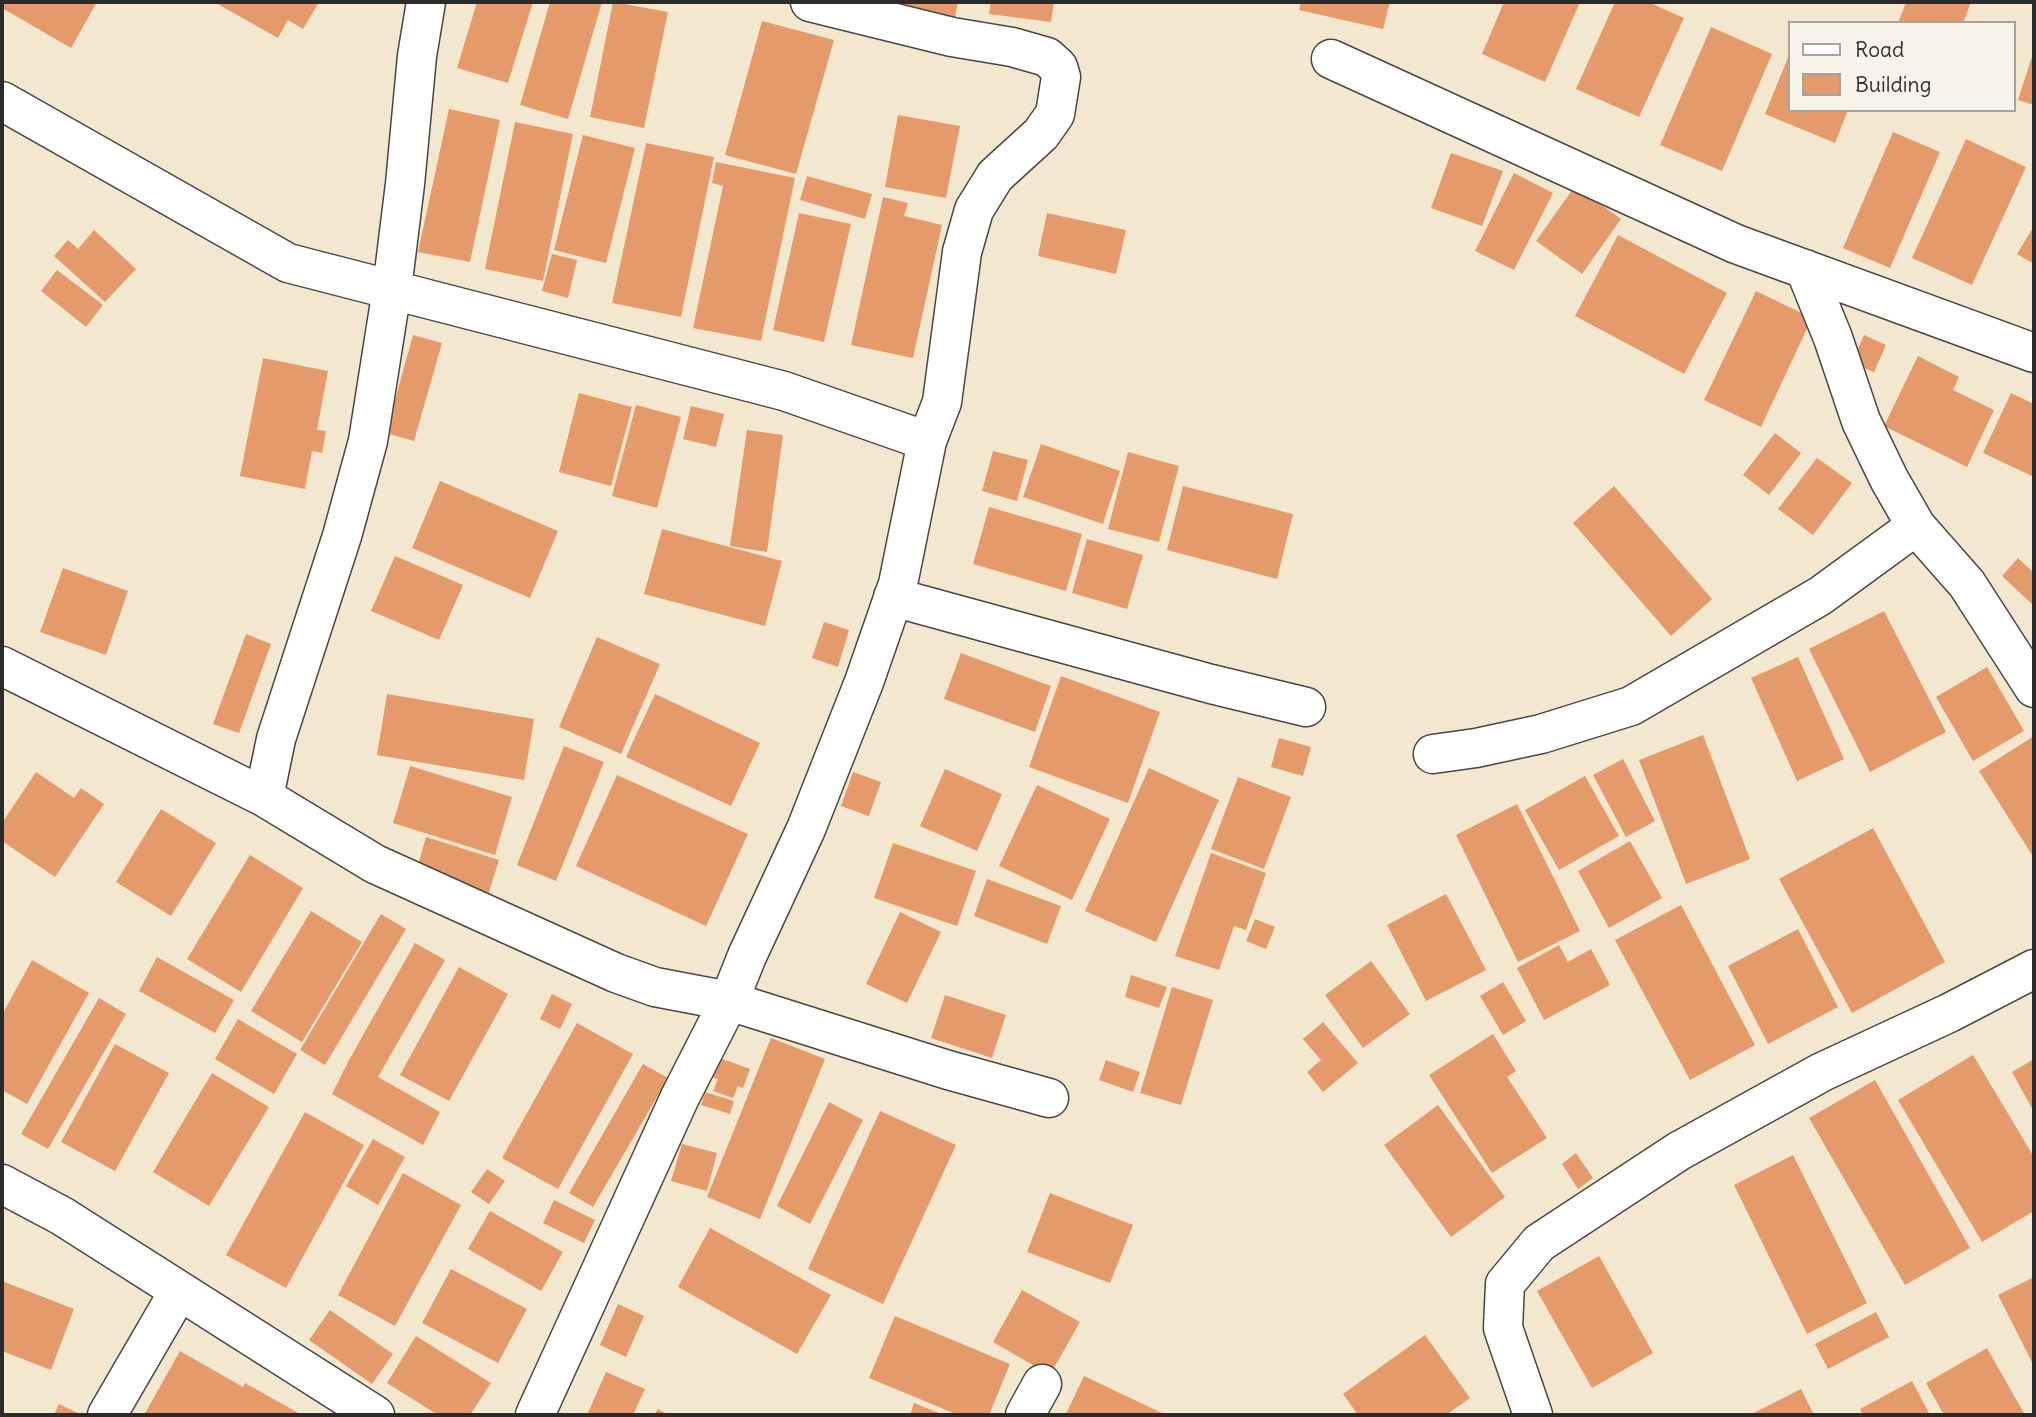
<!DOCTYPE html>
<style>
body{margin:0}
#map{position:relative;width:2036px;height:1417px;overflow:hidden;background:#f4e7d0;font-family:Delius,sans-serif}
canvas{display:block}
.frame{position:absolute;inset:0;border:4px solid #2b2b2b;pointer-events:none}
.legend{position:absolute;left:1788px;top:21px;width:228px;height:91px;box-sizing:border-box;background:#f7f3e8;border:2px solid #a5a39c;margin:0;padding:9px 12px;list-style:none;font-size:21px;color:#2b2b2b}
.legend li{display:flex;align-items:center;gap:14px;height:35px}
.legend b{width:35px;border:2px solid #a5a39c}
</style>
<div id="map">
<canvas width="2036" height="1417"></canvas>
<div class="frame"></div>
<ul class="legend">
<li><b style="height:9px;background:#fff"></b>Road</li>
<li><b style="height:19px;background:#e49a6a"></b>Building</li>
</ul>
</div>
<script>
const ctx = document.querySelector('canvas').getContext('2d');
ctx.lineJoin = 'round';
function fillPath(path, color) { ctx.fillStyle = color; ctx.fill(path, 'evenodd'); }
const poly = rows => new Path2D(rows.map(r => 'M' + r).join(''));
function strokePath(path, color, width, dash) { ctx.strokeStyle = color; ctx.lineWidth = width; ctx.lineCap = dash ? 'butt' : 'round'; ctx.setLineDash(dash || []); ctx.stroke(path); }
const building = poly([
 [2,2,97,2,71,48,2,8],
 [214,2,319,2,303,29,288,20,278,38],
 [477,2,533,2,508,83,457,68],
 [550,2,602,2,568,119,520,105],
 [613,2,668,12,644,128,590,117],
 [889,2,958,2,953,27],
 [991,2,1054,2,1051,22,989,14],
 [1301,2,1390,2,1383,29,1299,10],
 [1504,2,1580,2,1545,82,1482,54],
 [1615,2,1648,2,1684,18,1639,117,1576,89],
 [1906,2,1971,2,1963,23,1898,23],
 [762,21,834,40,796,174,725,155],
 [1711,27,1772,54,1722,171,1660,145],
 [2034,50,2034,105,2018,100],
 [1789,55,1789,110,1848,110,1835,143,1765,114],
 [449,109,500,120,470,262,418,252],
 [898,115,960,126,946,198,885,187],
 [515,122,573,134,543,281,485,269],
 [1893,132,1940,152,1890,268,1843,248],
 [583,135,635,148,606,263,554,250],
 [1966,139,2026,167,1972,285,1912,258],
 [646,143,714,157,681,317,612,303],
 [1451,153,1503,171,1482,226,1431,208],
 [716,162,795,178,761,341,693,328,723,186,712,183],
 [1514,173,1553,193,1514,270,1475,251],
 [807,176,872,194,865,219,800,200],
 [1575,186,1621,219,1582,274,1536,241],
 [883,197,908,203,904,216,942,225,913,358,851,345],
 [799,213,851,224,824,342,773,330],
 [1047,213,1126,230,1116,274,1038,256],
 [2034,226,2034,264,2017,254],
 [94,230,136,269,105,302,54,256,68,240,78,249],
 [1618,235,1727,293,1684,374,1575,316],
 [552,254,577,260,568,298,542,291],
 [57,270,103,305,86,327,41,291],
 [1756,291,1812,318,1761,427,1704,400],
 [413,335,442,343,414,441,386,433],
 [1864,335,1886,345,1874,372,1852,363],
 [1918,356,1959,377,1953,390,1994,410,1967,467,1884,426],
 [263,358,328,371,317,430,326,431,322,453,312,451,305,489,240,476],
 [579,393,632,407,611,486,559,472],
 [2011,393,2034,404,2034,477,1983,453],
 [636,405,681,417,657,508,612,496],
 [691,406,724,414,716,447,683,439],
 [747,430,783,435,767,552,730,546],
 [1775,433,1801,453,1769,495,1743,475],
 [1041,444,1120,471,1103,524,1023,497],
 [993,451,1028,460,1017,501,982,491],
 [1128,452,1179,466,1159,542,1108,529],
 [1817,458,1852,483,1813,535,1778,509],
 [440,481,558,531,530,598,412,548],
 [1183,486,1293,514,1277,579,1167,550],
 [1614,486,1712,599,1671,636,1573,523],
 [989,507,1082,534,1066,591,973,564],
 [662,529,782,561,765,626,644,594],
 [1087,539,1143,555,1127,609,1072,593],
 [395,556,463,585,439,640,371,611],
 [2018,558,2034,573,2034,606,2002,576],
 [63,568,128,591,106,655,40,632],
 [1884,611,1946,732,1870,772,1809,649],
 [824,622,849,630,838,667,812,658],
 [246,634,271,644,239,733,213,724],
 [597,637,660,664,621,754,559,727],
 [961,653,1051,686,1035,732,944,699],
 [1798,657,1844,759,1797,781,1751,678],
 [1987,667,2024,731,1973,761,1936,697],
 [1061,676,1160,712,1128,803,1029,767],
 [387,694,534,719,524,780,377,755],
 [655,694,760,743,731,806,626,757],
 [1703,735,1750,859,1686,884,1639,760],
 [2034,736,2034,858,1979,771],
 [1279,738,1311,747,1303,776,1271,767],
 [564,746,604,762,556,881,517,865],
 [1623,759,1655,821,1626,837,1593,775],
 [410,766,512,797,495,855,393,823],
 [1149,768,1219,800,1156,942,1085,911],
 [945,769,1002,794,977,851,920,826],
 [36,772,74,798,81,788,104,804,55,877,2,841,2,823],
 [853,772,881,782,869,816,841,806],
 [617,775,748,834,706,926,576,866],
 [1585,776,1619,836,1559,870,1525,810],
 [1238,777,1291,797,1264,869,1211,849],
 [1037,785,1110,819,1072,900,999,866],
 [1517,804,1580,931,1518,962,1456,835],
 [161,809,216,843,171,916,116,882],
 [1873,828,1945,962,1852,1013,1779,879],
 [426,837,499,860,488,895,416,872],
 [1630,841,1662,898,1609,928,1578,871],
 [893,843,976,871,957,926,874,898],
 [1211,853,1266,873,1246,930,1234,926,1219,970,1175,956],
 [250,855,303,888,241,992,187,959],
 [987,879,1061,906,1047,944,974,916],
 [1446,894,1486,970,1426,1001,1387,925],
 [1681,905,1755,1045,1690,1080,1615,940],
 [311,911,362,942,302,1042,251,1011],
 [900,912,941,932,907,1003,866,984],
 [381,914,406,929,325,1065,300,1050],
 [1255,919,1275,927,1266,949,1246,941],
 [1798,929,1838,1007,1768,1044,1728,966],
 [415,943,445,960,378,1077,440,1112,423,1145,332,1094,349,1060],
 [1559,945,1568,962,1591,949,1610,985,1544,1020,1517,968],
 [157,957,234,1000,215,1033,139,991],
 [32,960,89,993,27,1104,2,1090,2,1015],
 [1371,961,1410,1014,1363,1048,1325,995],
 [459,967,508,994,449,1101,400,1075],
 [1131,975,1167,987,1159,1008,1125,997],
 [1503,982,1526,1021,1503,1035,1480,996],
 [1172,987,1213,1000,1181,1105,1140,1093],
 [552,994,572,1004,560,1029,540,1019],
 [945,995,1006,1015,992,1058,931,1038],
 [99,998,126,1014,48,1149,21,1134],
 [238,1019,297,1054,274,1094,215,1059],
 [1323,1022,1358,1063,1323,1092,1307,1072,1321,1060,1303,1039],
 [577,1023,633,1054,558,1189,502,1158],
 [1493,1034,1516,1071,1507,1077,1547,1138,1492,1173,1429,1075],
 [771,1038,825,1059,760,1219,707,1197],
 [115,1044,169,1073,115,1171,61,1142],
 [1973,1055,2034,1157,2034,1211,1982,1242,1898,1100],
 [717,1057,750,1069,743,1088,738,1086,733,1098,713,1091,718,1079,711,1077],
 [2034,1059,2034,1112,2012,1072],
 [1106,1060,1140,1072,1133,1092,1099,1080],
 [643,1064,668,1078,593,1207,569,1193],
 [212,1073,269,1107,209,1206,153,1172],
 [1875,1080,1970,1248,1905,1285,1809,1118],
 [705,1092,734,1101,730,1114,701,1105],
 [829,1102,863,1120,810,1224,777,1206],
 [1438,1105,1505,1197,1451,1237,1384,1145],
 [880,1111,956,1145,883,1304,808,1269],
 [305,1112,364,1145,286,1288,226,1255],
 [373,1139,405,1157,378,1205,346,1186],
 [682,1144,717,1153,707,1191,671,1181],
 [1576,1153,1593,1178,1578,1189,1562,1164],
 [1793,1155,1867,1303,1807,1334,1734,1185],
 [487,1169,505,1181,489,1204,471,1192],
 [403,1173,461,1205,395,1326,338,1295],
 [1050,1193,1133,1225,1110,1283,1027,1252],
 [554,1200,595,1220,584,1243,543,1223],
 [490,1211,563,1252,541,1291,468,1249],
 [710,1228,831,1295,797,1354,678,1287],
 [1599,1256,1653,1353,1592,1388,1537,1291],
 [451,1269,527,1309,498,1363,422,1323],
 [2034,1277,2034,1366,1998,1295],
 [2,1281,74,1309,51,1370,2,1351],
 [1022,1290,1080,1322,1050,1375,993,1342],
 [618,1304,644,1316,626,1357,600,1345],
 [330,1310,393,1354,372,1384,309,1340],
 [1876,1312,1889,1337,1828,1369,1815,1344],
 [895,1316,1010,1364,989,1415,958,1415,869,1378],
 [1425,1335,1470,1398,1446,1415,1358,1415,1343,1394],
 [416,1336,491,1383,470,1415,438,1415,387,1383],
 [1987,1348,2025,1415,1944,1415,1926,1383],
 [180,1351,243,1387,245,1383,302,1415,144,1415],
 [606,1372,645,1389,633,1415,587,1415],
 [1084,1376,1166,1415,1067,1415,1066,1414],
 [1912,1381,1930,1415,1863,1415,1860,1409],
 [1801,1389,1814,1415,1750,1415],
 [914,1403,944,1415,910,1415],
 [59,1404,82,1415,54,1415],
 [658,1409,669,1415,654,1415]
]);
const street = poly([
 [1331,59,1736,244,2034,353],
 [2,101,288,263,784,391,927,441],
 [1805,269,1833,338,1861,421,1889,479,1916,526,1967,584,2034,688],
 [893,597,1211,684,1306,707],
 [2,666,264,797,375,864,616,973,655,987,729,1001,948,1070,1049,1098],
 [1433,754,1476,748,1541,734,1631,706,1820,596,1916,526],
 [264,797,276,739,342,536,368,441,392,289,405,184,417,56,426,2],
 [2,1184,62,1216,375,1415],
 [107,1415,179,1291],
 [535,1415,680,1097,729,1001,747,956,806,829,864,682,898,584,927,441,942,402,962,252,974,210,995,176,1041,134,1055,114,1061,77,1058,67,1047,57,1012,47,952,37,810,2],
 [1025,1415,1042,1384],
 [1533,1415,1503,1328,1505,1284,1539,1243,1679,1151,1822,1072,1949,1013,2034,969]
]);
fillPath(building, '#e49a6a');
strokePath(street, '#494744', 41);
strokePath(street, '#fff', 38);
</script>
